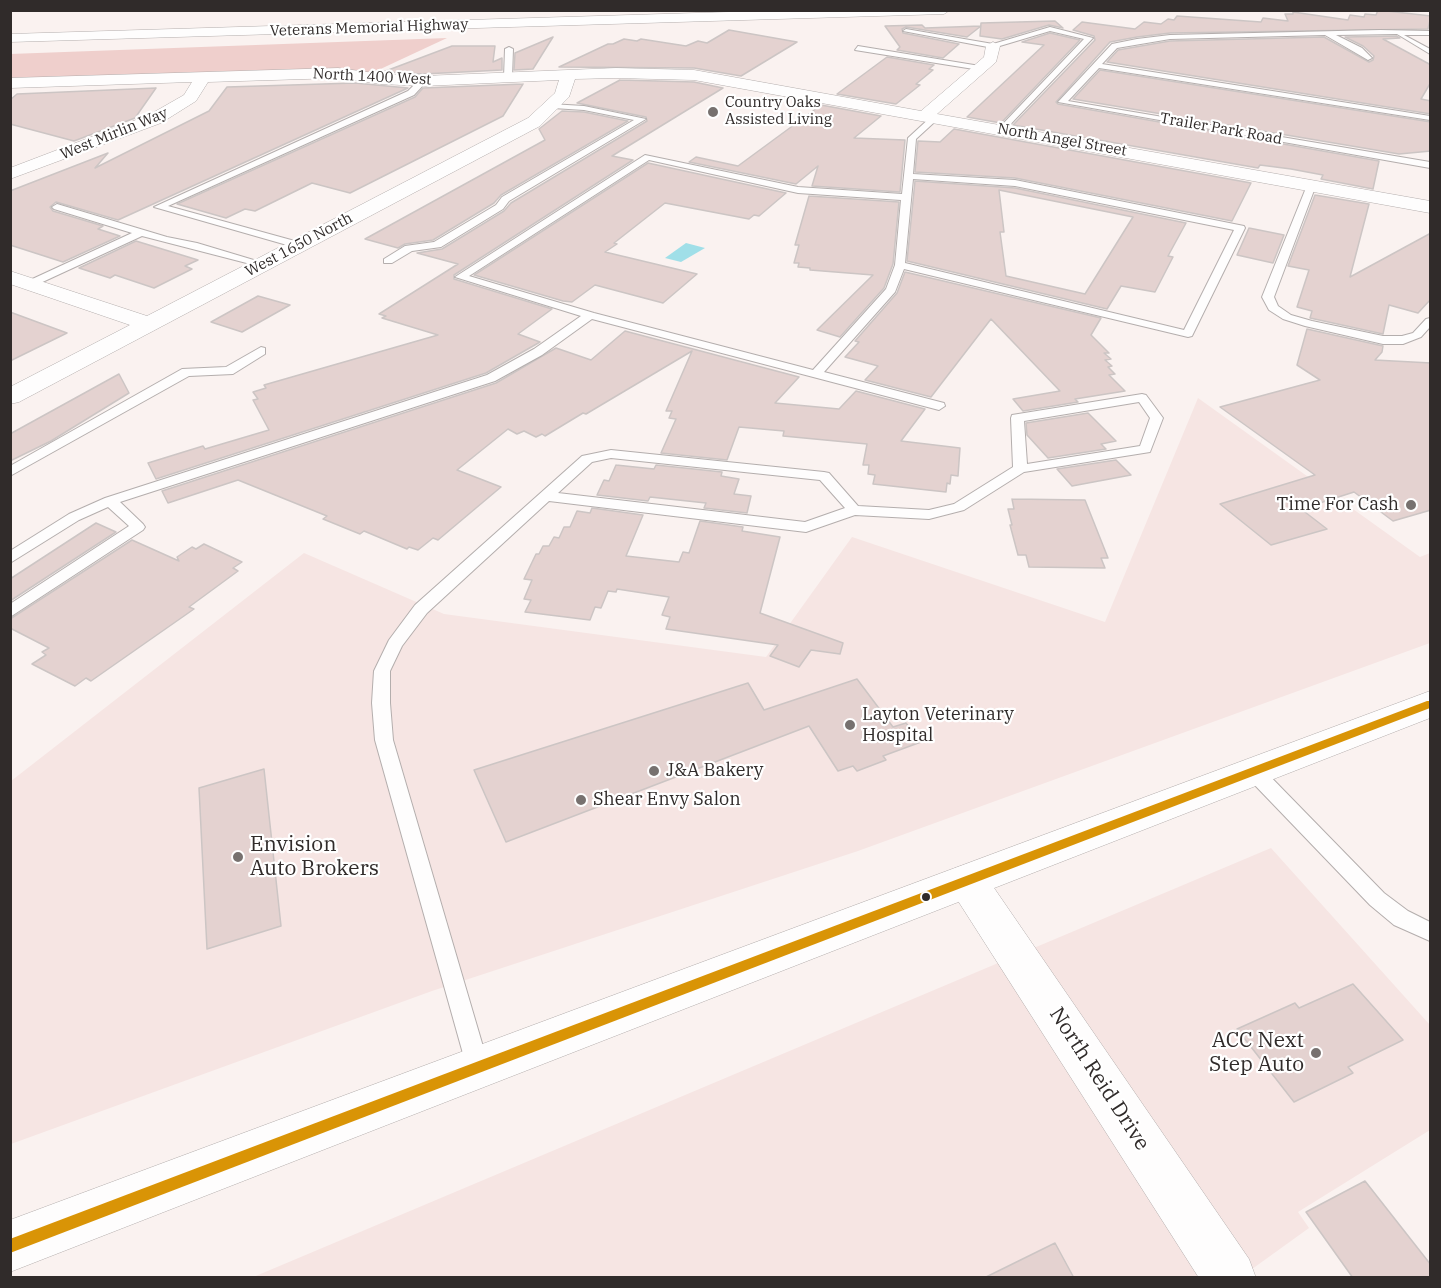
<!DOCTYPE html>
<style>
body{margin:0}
#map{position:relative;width:1441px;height:1288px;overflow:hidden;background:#faf2f0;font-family:"IBM Plex Serif",serif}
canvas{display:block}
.frame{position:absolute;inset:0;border:12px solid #302b2a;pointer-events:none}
</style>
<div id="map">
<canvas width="1441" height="1288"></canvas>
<div class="frame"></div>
</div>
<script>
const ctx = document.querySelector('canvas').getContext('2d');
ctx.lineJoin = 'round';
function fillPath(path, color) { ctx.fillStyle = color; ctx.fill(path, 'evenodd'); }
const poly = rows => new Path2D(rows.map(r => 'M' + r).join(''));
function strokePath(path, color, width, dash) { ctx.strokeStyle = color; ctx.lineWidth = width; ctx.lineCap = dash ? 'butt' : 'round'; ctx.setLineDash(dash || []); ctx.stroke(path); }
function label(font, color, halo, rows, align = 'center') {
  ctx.font = font + ' "IBM Plex Serif",serif'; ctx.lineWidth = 4.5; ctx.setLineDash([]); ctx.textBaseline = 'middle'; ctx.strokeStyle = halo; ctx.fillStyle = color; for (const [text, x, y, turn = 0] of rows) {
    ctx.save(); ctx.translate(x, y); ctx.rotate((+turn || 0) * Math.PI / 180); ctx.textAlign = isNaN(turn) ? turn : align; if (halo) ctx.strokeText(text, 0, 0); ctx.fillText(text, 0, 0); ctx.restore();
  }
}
const built = poly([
 [1198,398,1420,557,1430,553,1430,643,858,851,432,991,11,1144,11,781,304,553,444,614,766,657,852,537,1105,622],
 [1271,848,1430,1025,1430,1130,1298,1212,1309,1228,1241,1277,251,1278]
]);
const green = poly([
 [447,38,372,73,11,79,10,54]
]);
const water = poly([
 [686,243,705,248,681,262,665,258]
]);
const building = poly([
 [1378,10,1431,16,1428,29,1170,33,1137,37,1110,42,1056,102,1058,104,1379,161,1373,189,1321,179,1323,175,1291,169,1260,165,1258,168,1013,125,1095,40,1094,36,1073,30,1082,22,1135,29,1144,22,1161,24,1168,19,1174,20,1177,16,1261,22,1263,18,1288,21,1285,14,1293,14,1293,12,1348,20,1350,15,1364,17,1365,14,1376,15,1378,10],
 [1055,21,1063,28,1049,25,1002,39,980,36,981,23,1055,21],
 [922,25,925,28,981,26,967,37,906,27,902,29,903,33,959,44,943,58,897,50,900,47,885,26,922,25],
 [729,30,797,42,741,76,694,68,559,67,608,44,613,44,624,39,637,41,641,39,686,46,698,41,707,43,729,30],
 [1050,33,1080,40,1001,123,967,117,1044,45,1022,42,1050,33],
 [1396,36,1400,38,1383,39,1431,65,1431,82,1421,99,1431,101,1431,114,1107,62,1118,50,1170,41,1324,37,1369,62,1373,60,1374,56,1363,46,1345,37,1396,36],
 [553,37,533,69,514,70,515,53,553,37],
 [452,46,495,46,493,62,502,58,502,70,423,74,383,72,452,46],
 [887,57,934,65,929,69,933,70,916,84,920,85,896,104,837,94,887,57],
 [1100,70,1431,122,1431,151,1399,154,1073,99,1100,70],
 [620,80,694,82,723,88,612,156,633,160,454,275,454,279,552,309,518,334,540,342,486,373,156,479,148,463,203,446,205,449,269,430,253,400,258,399,253,392,266,388,264,385,438,335,382,318,386,316,379,314,458,264,417,253,442,249,504,211,511,203,647,121,646,117,577,103,620,80],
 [355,83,408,88,118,220,56,202,50,207,53,211,103,226,98,229,120,236,63,262,10,245,10,191,108,153,95,168,209,111,227,87,355,83],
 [523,84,503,116,350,193,312,183,255,211,245,209,226,218,177,204,415,97,423,88,523,84],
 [156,88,135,118,74,141,10,124,10,100,17,94,156,88],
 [821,105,881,116,854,138,905,140,900,192,812,186,818,166,796,184,689,162,696,157,738,166,821,105],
 [562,111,584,112,628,121,501,195,494,203,433,240,405,244,398,248,365,239,545,140,539,129,562,111],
 [954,129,1251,183,1232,221,1015,178,915,172,918,141,940,142,954,129],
 [648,163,786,193,759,216,754,215,749,219,665,203,614,243,617,244,605,252,697,274,663,303,595,285,572,302,563,301,474,275,648,163],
 [915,181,1015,188,1186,223,1168,256,1173,257,1155,292,1121,286,1107,309,907,261,915,181],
 [999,190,1133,217,1085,294,1006,276,1000,232,1004,232,999,190],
 [1315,195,1369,204,1350,277,1431,233,1431,299,1418,313,1389,305,1383,334,1310,318,1312,311,1297,307,1309,270,1288,266,1315,195],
 [809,196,899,202,893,264,884,288,840,337,817,330,873,275,810,270,810,268,798,267,799,263,794,263,799,245,795,245,809,196],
 [1249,228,1284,235,1273,263,1237,255,1249,228],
 [136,241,198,260,185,266,192,269,154,288,115,275,110,278,79,268,136,241],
 [905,272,1101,318,1091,335,1109,353,1104,353,1111,359,1105,360,1112,366,1108,367,1115,374,1109,375,1125,391,1075,399,1078,402,1023,411,1013,399,1060,391,991,319,931,397,865,380,878,366,845,357,859,342,855,341,897,293,905,272],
 [258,296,290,305,242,332,211,322,258,296],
 [10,312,67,333,10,361,10,312],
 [1307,329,1383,346,1382,352,1375,360,1431,363,1431,510,1393,521,1354,492,1301,509,1327,529,1271,545,1220,504,1315,475,1220,407,1320,380,1297,365,1307,329],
 [625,331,799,377,775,403,839,409,856,391,925,409,901,441,960,448,958,476,951,475,950,484,947,483,946,492,873,484,875,475,868,474,869,465,863,465,867,444,783,436,784,431,739,427,727,460,661,453,676,419,669,418,672,411,666,411,692,351,586,414,583,413,545,436,542,434,536,437,524,431,517,434,508,429,457,470,501,487,438,540,433,538,418,550,409,547,407,549,364,531,360,534,323,519,327,516,238,480,168,503,162,491,496,383,556,348,591,360,625,331],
 [119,374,129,393,51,441,10,461,10,434,119,374],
 [1088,413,1116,441,1101,444,1106,449,1048,458,1027,435,1026,423,1088,413],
 [1116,460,1131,475,1072,486,1057,469,1116,460],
 [616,465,654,469,656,465,722,472,721,476,739,479,734,494,751,496,747,513,704,508,706,503,650,497,648,501,597,495,604,480,609,481,616,465],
 [1012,499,1085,500,1108,558,1101,558,1105,568,1029,567,1026,555,1018,555,1010,525,1012,525,1008,509,1014,509,1012,499],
 [592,508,643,515,626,556,679,562,683,552,689,553,700,521,743,527,742,531,780,537,760,613,843,643,840,654,811,650,799,667,770,656,778,645,666,629,670,617,662,615,669,597,617,589,616,592,608,591,601,608,595,607,590,620,525,612,531,600,524,599,532,580,524,579,536,554,539,554,543,546,549,546,554,537,559,538,564,527,570,527,577,511,590,513,592,508],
 [96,523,116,532,10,601,10,579,96,523],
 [132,540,179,561,177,557,192,547,196,549,204,544,242,562,233,568,238,571,189,607,194,609,91,681,86,678,75,686,32,664,46,655,42,652,49,648,10,628,10,619,132,540],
 [857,679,893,727,906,723,921,742,883,756,886,760,857,771,853,766,838,771,809,726,506,842,474,770,748,683,764,710,857,679],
 [264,769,281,926,207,949,199,788,264,769],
 [1353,984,1403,1040,1348,1067,1353,1073,1294,1102,1237,1029,1295,1003,1299,1008,1353,984],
 [1365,1181,1431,1265,1431,1278,1353,1278,1306,1212,1365,1181],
 [1055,1243,1074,1278,984,1278,1055,1243]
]);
const lane = poly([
 [1050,27,1093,38,1003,132,999,129,1000,127,1084,39,1050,31,993,48,903,31,906,29,993,44,1050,27],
 [1380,30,1430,31,1430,35,1404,35,1430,49,1430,54,1397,34,1336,35,1362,48,1372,58,1368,60,1325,35,1170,39,1117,48,1102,64,1430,116,1430,120,1099,68,1068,101,1430,162,1430,168,1058,102,1112,44,1137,39,1170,35,1380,30],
 [858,46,980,66,984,68,980,70,855,50,858,46],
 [509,47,513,49,512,77,508,79,504,77,505,49,509,47],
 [420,79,427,81,414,95,168,206,302,243,302,247,294,247,154,207,408,91,420,79],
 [550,104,584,106,646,119,509,201,503,209,441,247,412,251,392,263,384,263,384,259,405,246,434,242,496,205,502,197,634,120,584,110,553,108,550,108,550,104],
 [933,115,940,117,916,139,913,174,1015,180,1244,226,1245,228,1192,336,1188,337,904,269,895,292,824,372,944,403,945,406,939,410,592,319,542,355,495,381,120,502,143,524,145,527,143,530,10,617,10,604,129,526,108,507,79,520,10,563,10,551,69,514,105,498,487,375,534,349,581,316,455,277,645,155,798,187,902,194,908,138,933,115],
 [649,160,798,193,901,200,895,265,886,289,813,370,594,313,469,276,649,160],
 [913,179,1015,186,1234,230,1184,330,905,263,913,179],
 [1308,183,1316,185,1274,297,1278,306,1291,315,1312,321,1383,336,1402,336,1413,333,1426,319,1430,318,1430,327,1421,337,1403,344,1383,344,1305,326,1283,319,1269,310,1262,297,1308,183],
 [57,204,167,237,197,243,267,264,262,267,142,236,36,285,28,285,28,281,132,233,54,209,52,207,57,204],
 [261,347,265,348,265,354,233,374,189,376,10,476,10,466,182,369,226,367,261,347],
 [1142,394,1146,395,1163,418,1150,452,1024,472,964,510,929,519,855,515,806,532,549,501,427,613,402,646,390,671,390,703,393,740,489,1067,485,1075,477,1078,469,1075,375,740,372,703,374,671,389,640,415,605,582,456,611,450,824,472,829,473,858,506,929,510,954,504,1013,467,1011,418,1012,415,1142,394],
 [1139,402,1150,418,1140,446,1027,464,1024,421,1139,402],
 [611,458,820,480,845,508,805,522,558,493,592,462,611,458],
 [1254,765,1261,767,1384,893,1408,911,1430,922,1430,941,1394,925,1370,905,1247,777,1245,772,1247,767,1254,765]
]);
const street = poly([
 [993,42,1000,46,996,62,937,114,1430,201,1430,213,694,80,616,78,575,79,569,97,540,126,19,402,10,404,10,387,130,325,10,284,10,271,147,316,528,118,555,93,559,80,423,86,381,84,338,78,208,82,196,101,161,123,10,179,10,168,149,115,184,95,192,82,10,88,10,78,338,68,381,74,423,76,616,68,694,70,921,111,984,57,986,46,993,42],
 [967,864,981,869,1249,1259,1256,1278,1199,1278,953,893,947,881,953,869,967,864]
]);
const secondary = poly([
 [1430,691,1430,718,10,1272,10,1220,1430,691]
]);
const highway = poly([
 [794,10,950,10,944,14,10,42,10,34,794,10]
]);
const bus1 = poly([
 [1427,701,1430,701,1430,708,10,1253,10,1239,1427,701]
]);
const markers = [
 [713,112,6,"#77716f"],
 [1411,505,6,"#77716f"],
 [850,725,6,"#77716f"],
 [654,771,6,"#77716f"],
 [581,800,6,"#77716f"],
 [238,857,6,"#77716f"],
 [926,897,5,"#302b2a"],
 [1316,1053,6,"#77716f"]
];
const farStreetnames = [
 ["Veterans Memorial Highway",369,28,-2],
 ["North 1400 West",372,77,3],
 ["Trailer Park Road",1221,129,10],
 ["West Mirlin Way",114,134,-22],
 ["North Angel Street",1062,140,10],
 ["West 1650 North",299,245,-28]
];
const farPoinames = [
 ["Country Oaks",725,103],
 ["Assisted Living",725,120]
];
const poiNames = [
 ["Time For Cash",1399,505,"right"],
 ["Layton Veterinary",862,715],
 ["Hospital",862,736],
 ["J&A Bakery",666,771],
 ["Shear Envy Salon",593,800]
];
const nearPoinames = [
 ["Envision",250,845],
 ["Auto Brokers",250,869],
 ["ACC Next",1304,1041,"right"],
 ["Step Auto",1304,1065,"right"]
];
const nearStreetnames = [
 ["North Reid Drive",1099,1079,57]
];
fillPath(built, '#f6e5e3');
fillPath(green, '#efcfcc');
fillPath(water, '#a0dfe8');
fillPath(building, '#e4d2d0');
strokePath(building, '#ccc5c4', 1.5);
strokePath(lane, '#b4aead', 2);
strokePath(street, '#b4aead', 1);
strokePath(secondary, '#b4aead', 1);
strokePath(highway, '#b4aead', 1);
fillPath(lane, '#fefdfd');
fillPath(street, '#fefdfd');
fillPath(secondary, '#fefdfd');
fillPath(highway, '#fefdfd');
fillPath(bus1, '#d99406');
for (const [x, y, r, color] of markers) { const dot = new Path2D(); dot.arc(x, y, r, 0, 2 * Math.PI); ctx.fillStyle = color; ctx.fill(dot); strokePath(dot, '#fff', 2); }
label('15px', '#302b2a', '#fff', farStreetnames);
label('15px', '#302b2a', '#fff', farPoinames, 'left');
label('18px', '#302b2a', '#fff', poiNames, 'left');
label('21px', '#302b2a', '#fff', nearPoinames, 'left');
label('21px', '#302b2a', '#fff', nearStreetnames);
</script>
